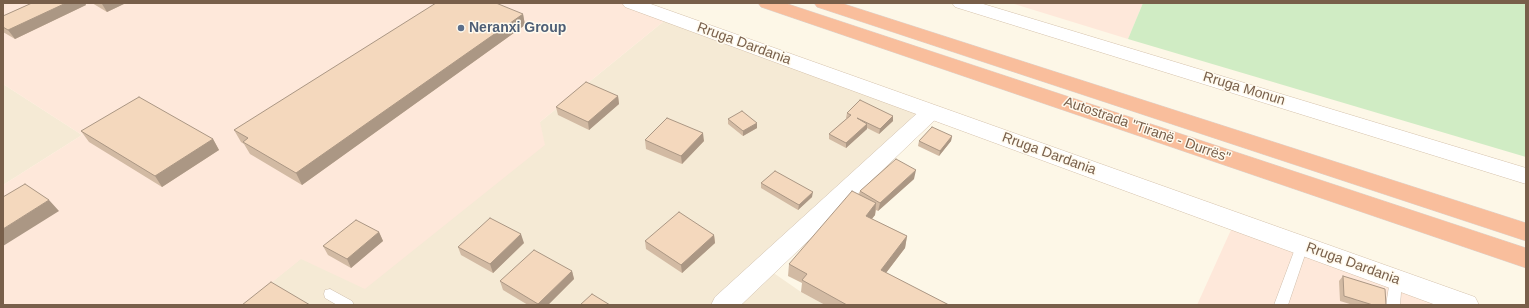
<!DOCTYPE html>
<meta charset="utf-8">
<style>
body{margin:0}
#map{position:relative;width:1529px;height:308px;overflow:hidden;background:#fdf7e7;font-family:Helvetica,sans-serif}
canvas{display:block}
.frame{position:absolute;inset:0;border:4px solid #785f4a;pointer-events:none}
</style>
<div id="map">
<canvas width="1529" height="308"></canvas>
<div class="frame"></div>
</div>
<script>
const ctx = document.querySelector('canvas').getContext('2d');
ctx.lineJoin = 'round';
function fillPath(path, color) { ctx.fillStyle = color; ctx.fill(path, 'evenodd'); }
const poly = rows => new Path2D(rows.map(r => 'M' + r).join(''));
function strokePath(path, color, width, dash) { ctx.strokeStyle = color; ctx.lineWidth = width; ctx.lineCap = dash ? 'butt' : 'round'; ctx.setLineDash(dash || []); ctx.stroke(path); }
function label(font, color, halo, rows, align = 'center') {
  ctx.font = font + ' Helvetica,sans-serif'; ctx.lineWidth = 3; ctx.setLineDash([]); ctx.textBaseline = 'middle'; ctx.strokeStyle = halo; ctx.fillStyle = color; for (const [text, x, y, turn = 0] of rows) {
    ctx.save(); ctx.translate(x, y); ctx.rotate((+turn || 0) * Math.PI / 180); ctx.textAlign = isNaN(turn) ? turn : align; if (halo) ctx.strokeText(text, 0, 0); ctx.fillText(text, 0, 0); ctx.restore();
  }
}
const residential = poly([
 [669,17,931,112,765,267,801,292,825,305,244,305,301,258,540,122],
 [3,84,82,135,3,185]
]);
const commercial = poly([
 [3,3,631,3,669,17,540,122,545,145,365,289,301,259,244,305,3,305,3,185,82,135,3,84],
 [1011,3,1143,3,1128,39],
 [1235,221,1466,305,1197,305]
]);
const green = poly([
 [1143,3,1526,3,1526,157,1128,39]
]);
const service = poly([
 [1302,241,1306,243,1308,246,1288,305,1274,305,1296,246,1298,243,1302,241],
 [1396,275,1400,276,1402,280,1400,305,1386,305,1390,280,1392,276,1396,275],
 [330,289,352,301,354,305,337,305,325,298,324,294,325,290,330,289]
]);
const minor = poly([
 [931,105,938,107,941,112,938,117,741,305,711,305,715,297,924,107,931,105]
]);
const secondary = poly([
 [622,3,648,3,1475,297,1479,305,1436,305,625,7,622,3],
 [952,3,980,3,1526,168,1526,184,955,7,952,3]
]);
const motorway = poly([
 [758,3,785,3,1526,248,1526,268,761,7,758,3],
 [814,3,841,3,1526,223,1526,241,817,7,814,3]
]);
const wall = poly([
 [32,3,85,3,86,5,15,39,3,32,3,16],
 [92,3,126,3,107,12],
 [523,14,525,25,302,185,250,154,244,144,241,142,234,130],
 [618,96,619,104,589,130,558,115,556,107],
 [847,113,893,121,879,134,867,128,867,129,846,148,829,139,829,134,847,118,846,118],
 [728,119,757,128,743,136,728,124],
 [81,131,213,139,219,150,162,187,89,142],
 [952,136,951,141,939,156,918,146,919,141],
 [645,140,704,141,682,164,646,149],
 [914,179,878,211,876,210,875,215,872,219,907,236,905,248,886,273,949,305,825,305,801,292,802,283,788,276,789,264,859,194,860,191],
 [761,183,812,197,798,210,761,188],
 [379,232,383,241,351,268,328,255,323,246],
 [714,235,715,243,682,273,646,249,645,241],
 [524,243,493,273,461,255,458,247],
 [572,271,574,279,548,305,528,305,503,290,500,281],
 [1343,276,1386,305,1353,305,1340,301,1339,281]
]);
const shadedWall = poly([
 [66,3,85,3,86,5,15,39,8,30],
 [104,3,126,3,107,12,102,4],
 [523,14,525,25,302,185,296,173],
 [618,96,619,104,589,130,588,122],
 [893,116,893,121,879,134,880,129],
 [757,123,757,128,743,136,743,131],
 [867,124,867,129,846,148,846,143],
 [703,133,704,141,682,164,681,156],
 [952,136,951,141,939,156,940,151],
 [213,139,219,150,162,187,155,176],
 [916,170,914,179,878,211,880,203],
 [813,192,812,197,798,210,799,205],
 [49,200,59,211,3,246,3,229],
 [876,203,875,215,864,228,866,216],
 [379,232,383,241,351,268,347,259],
 [521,234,524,243,493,273,490,264],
 [714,235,715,243,682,273,681,265],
 [907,236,905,248,879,282,881,270],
 [572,271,574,279,548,305,538,305,538,304]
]);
const building = poly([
 [32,3,66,3,8,30,3,27,3,16,32,3],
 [436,3,496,3,523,14,296,173,243,142,248,138,234,130,436,3],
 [586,82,618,96,588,122,556,107,586,82],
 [139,97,213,139,155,176,81,131,139,97],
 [860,100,893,116,880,129,857,118,867,124,846,143,829,134,851,115,847,113,860,100],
 [742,111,757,123,743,131,728,119,742,111],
 [667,118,703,133,681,156,645,140,667,118],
 [932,127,952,136,940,151,919,141,932,127],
 [896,159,916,170,880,203,860,191,896,159],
 [775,171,813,192,799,205,761,183,775,171],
 [25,184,49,200,3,229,3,197,25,184],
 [852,191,876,203,866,216,907,236,881,270,949,305,847,305,802,280,807,274,789,264,852,191],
 [679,212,714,235,681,265,645,241,679,212],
 [490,218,521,234,490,264,458,247,490,218],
 [356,220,379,232,347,259,323,246,356,220],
 [534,250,572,271,538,304,500,281,534,250],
 [1343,276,1385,289,1386,305,1373,305,1344,296,1343,276],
 [271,282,310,305,242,305,271,282],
 [592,294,610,305,580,305,592,294]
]);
const markers = [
 [461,28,4,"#5c6f8a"]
];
const serviceNames = [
 ["Neranxi Group",469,28]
];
const streetNames = [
 ["Rruga Dardania",744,44,20],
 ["Rruga Monun",1244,89,17],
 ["Autostrada \"Tiranë - Durrës\"",1147,130,19],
 ["Rruga Dardania",1049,154,20],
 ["Rruga Dardania",1353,264,20]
];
fillPath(residential, '#f5ead5');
fillPath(commercial, '#fee8da');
fillPath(green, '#d0ecc4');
strokePath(service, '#d0bfac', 1);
strokePath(minor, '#d0bfac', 1);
strokePath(secondary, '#d5c2ac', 1);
strokePath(motorway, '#dcd5d0', 1);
fillPath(service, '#fff');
fillPath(minor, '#fff');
fillPath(secondary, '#fff');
fillPath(motorway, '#f9be9c');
fillPath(wall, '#d2baa3');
fillPath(shadedWall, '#ab9784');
fillPath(building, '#f4d8bd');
strokePath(building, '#ab9784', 1);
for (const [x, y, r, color] of markers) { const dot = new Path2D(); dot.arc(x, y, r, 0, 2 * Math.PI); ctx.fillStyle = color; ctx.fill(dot); strokePath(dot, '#fffaee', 1.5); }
label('bold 14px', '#4e5e75', '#fffaee', serviceNames, 'left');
label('14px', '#785f4a', '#fffaee', streetNames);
</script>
